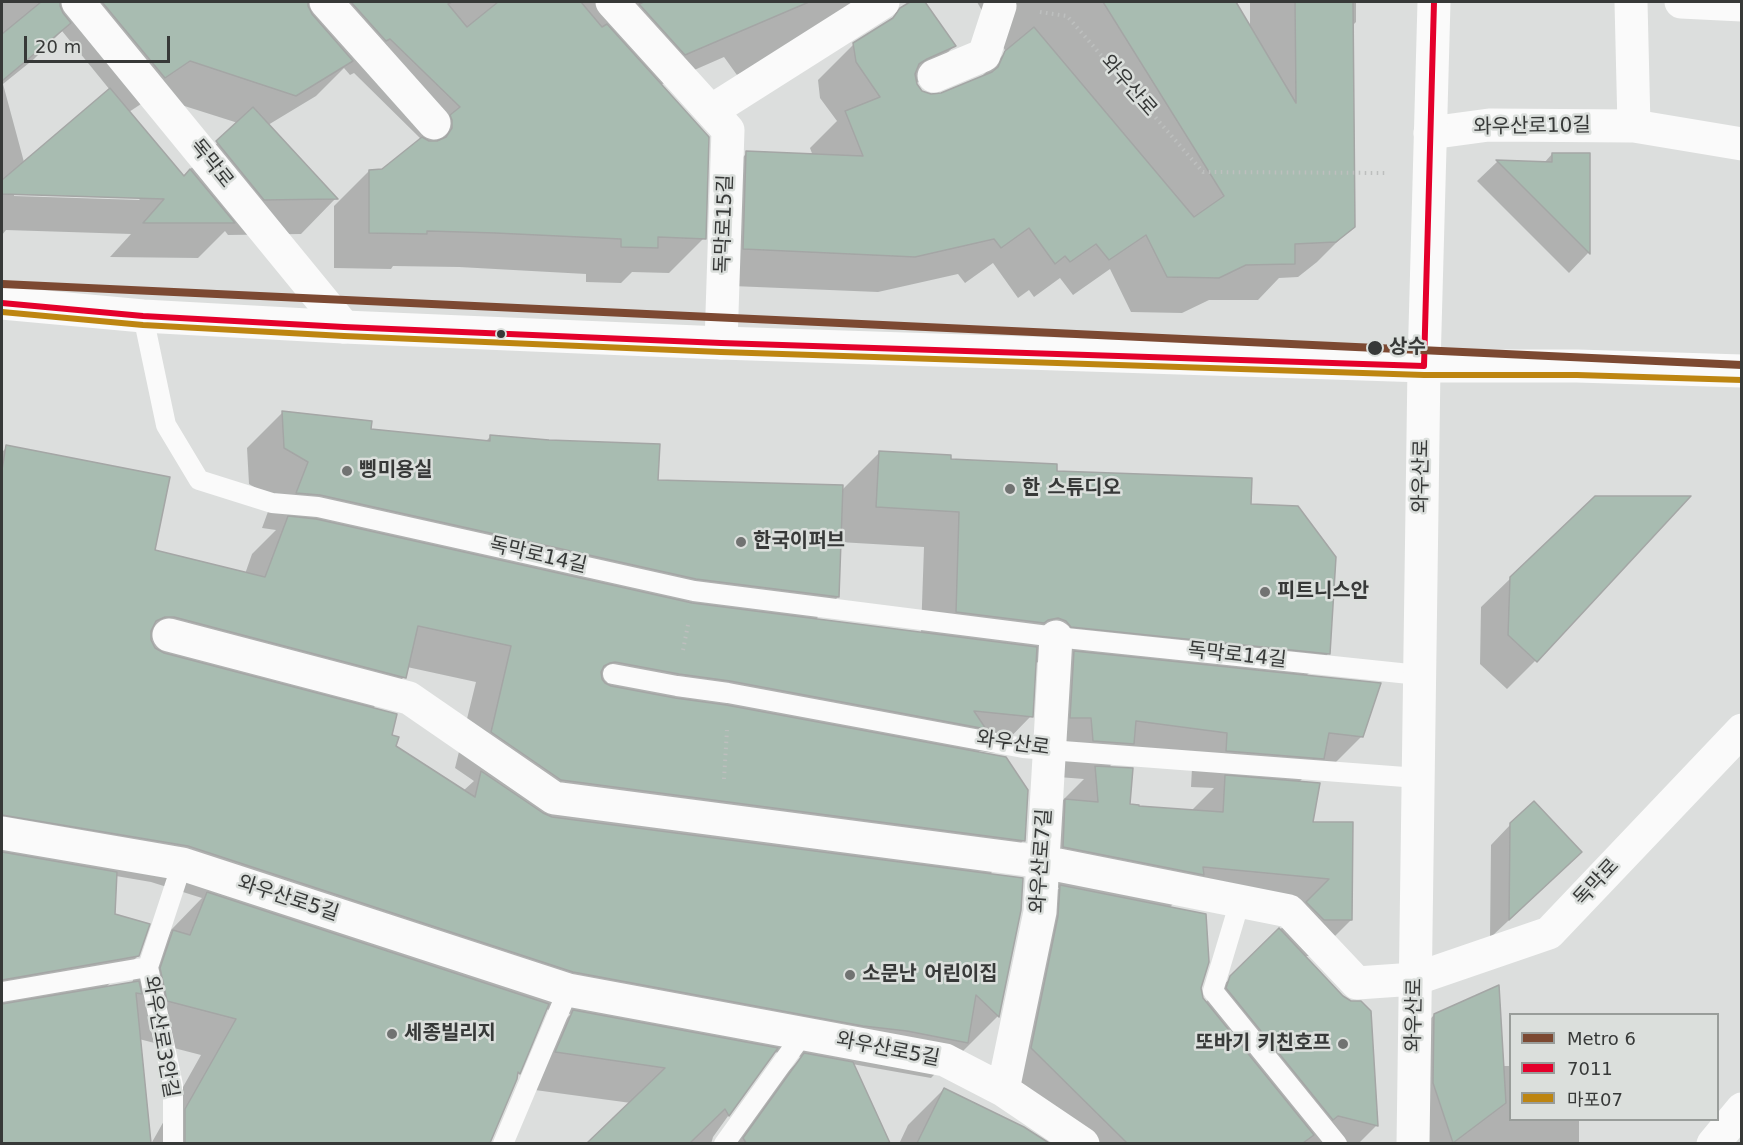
<!DOCTYPE html>
<meta charset="utf-8">
<style>
body{margin:0}
#map{position:relative;width:1743px;height:1145px;overflow:hidden;background:#dcdedd;font-family:"DejaVu Sans","Noto Sans KR",sans-serif}
canvas{display:block}
.frame{position:absolute;inset:0;border:3px solid #373938;pointer-events:none}
.legend{position:absolute;left:1509px;top:1013px;width:210px;height:108px;box-sizing:border-box;background:#dbdfdc;border:2px solid #999d9a;margin:0;padding:8px 10px;list-style:none;font-size:18px;color:#373938}
.legend li{display:flex;align-items:center;gap:12px;height:30px}
.legend b{width:30px;border:2px solid #999d9a}
.scale{position:absolute;left:24px;top:36px;width:146px;height:27px;box-sizing:border-box;border:3px solid #373938;border-top:0;padding-left:8px;font-size:18px;line-height:21px;white-space:nowrap;color:#373938;-webkit-text-stroke:4px #dbdfdc;paint-order:stroke}
</style>
<div id="map">
<canvas width="1743" height="1145"></canvas>
<div class="frame"></div>
<ul class="legend">
<li><b style="height:8px;background:#7c4932"></b>Metro 6</li>
<li><b style="height:8px;background:#e4002b"></b>7011</li>
<li><b style="height:8px;background:#bd8511"></b>마포07</li>
</ul>
<div class="scale">20 m</div>
</div>
<script>
const ctx = document.querySelector('canvas').getContext('2d');
ctx.lineJoin = 'round';
function fillPath(path, color) { ctx.fillStyle = color; ctx.fill(path, 'evenodd'); }
const poly = rows => new Path2D(rows.map(r => 'M' + r).join(''));
function strokePath(path, color, width, dash) { ctx.strokeStyle = color; ctx.lineWidth = width; ctx.lineCap = dash ? 'butt' : 'round'; ctx.setLineDash(dash || []); ctx.stroke(path); }
function label(font, color, halo, rows, align = 'center') {
  ctx.font = font + ' "DejaVu Sans","Noto Sans KR",sans-serif'; ctx.lineWidth = 5; ctx.setLineDash([]); ctx.textBaseline = 'middle'; ctx.strokeStyle = halo; ctx.fillStyle = color; for (const [text, x, y, turn = 0] of rows) {
    ctx.save(); ctx.translate(x, y); ctx.rotate((+turn || 0) * Math.PI / 180); ctx.textAlign = isNaN(turn) ? turn : align; if (halo) ctx.strokeText(text, 0, 0); ctx.fillText(text, 0, 0); ctx.restore();
  }
}
const shadow = poly([
 [2,2,869,2,792,49,737,75,724,57,660,85,704,238,669,273,632,272,621,283,586,282,586,274,459,267,393,266,391,269,334,268,334,206,369,171,383,171,422,140,354,73,350,75,344,68,316,96,268,125,336,198,301,234,228,235,225,231,198,258,110,257,131,234,6,230,2,235],
 [62,31,110,90,24,162,3,84,34,59],
 [153,96,238,123,183,176,129,112],
 [14,193,137,197,140,200,14,196],
 [912,2,923,2,954,46,919,82,915,83,921,92,931,96,942,95,979,79,1006,52,977,2,1234,2,1250,29,1250,2,1356,2,1356,22,1352,26,1353,226,1317,262,1298,277,1279,278,1258,300,1209,300,1182,313,1131,312,1110,269,1073,295,1060,278,1034,297,1029,290,1018,298,993,263,965,283,958,274,878,292,708,285,711,189,747,153,813,156,810,148,837,121,820,98,818,80,854,44,886,24,901,9],
 [1552,154,1589,154,1588,253,1569,273,1477,181,1497,162,1544,163],
 [283,412,370,430,485,442,491,436,657,481,841,491,880,452,1055,472,1250,505,1329,653,1305,677,1362,736,1326,772,1311,770,1299,782,1311,824,1351,920,1315,956,1303,956,1376,1126,1358,1144,1059,1144,997,1083,1027,920,1059,888,1027,882,1060,803,1084,779,1058,777,1062,665,1034,662,1031,716,995,753,979,751,978,753,1024,840,989,875,1020,909,998,1016,962,1052,959,1049,931,1078,852,1064,889,1144,731,1144,769,1091,802,1057,774,1052,713,1137,711,1144,589,1144,631,1103,520,1088,537,1047,571,1014,545,1009,488,1144,151,1144,201,1055,139,1039,149,1144,2,1144,2,452,7,447,153,551,245,574,252,554,276,530,262,528,273,498,249,484,247,448],
 [839,542,924,547,921,633,815,620,838,597],
 [407,667,476,682,455,768,474,781,463,791,394,747,390,736,372,709,404,677],
 [1118,758,1192,768,1191,787,1214,788,1191,811,1129,805,1108,768],
 [116,876,151,882,202,898,171,930,168,937,137,968,132,983,105,988,138,956,113,915],
 [1174,903,1295,915,1205,1003,1202,999,1169,908],
 [1511,578,1536,660,1507,689,1480,664,1481,607],
 [1511,824,1560,872,1490,938,1491,845],
 [1434,1015,1503,1066,1510,1066,1510,1120,1579,1120,1579,1144,1408,1144,1400,1050],
 [944,1089,992,1113,1029,1144,899,1144,908,1125]
]);
const building = poly([
 [41,2,60,2,60,6,63,13,71,23,2,81,2,34,41,2],
 [102,2,308,2,308,6,312,14,353,61,296,96,190,61,165,78,102,2],
 [351,2,452,2,448,4,467,27,498,2,581,2,602,27,607,24,709,137,706,239,658,237,658,248,621,247,621,239,495,233,427,231,427,234,369,233,369,170,382,169,422,137,429,141,437,141,446,137,452,128,452,120,450,115,460,107,390,39,386,41,351,2],
 [644,2,809,2,685,55,639,4,644,2],
 [910,2,925,2,956,46,927,59,919,64,915,74,917,84,922,91,931,94,941,93,992,72,998,67,1005,51,1034,27,1194,217,1224,196,1103,2,1236,2,1296,103,1295,2,1353,2,1355,227,1336,242,1295,244,1295,264,1246,265,1219,278,1167,277,1146,235,1109,260,1096,244,1070,262,1065,256,1055,264,1029,228,1001,248,994,239,915,257,743,249,746,151,863,156,845,111,880,97,856,62,853,43,893,18,900,8,910,2],
 [110,88,184,176,190,169,235,223,143,223,164,199,2,194,2,180,110,88],
 [253,107,338,199,264,200,216,141,253,107],
 [1552,153,1590,153,1590,254,1496,160,1552,162,1552,153],
 [282,411,372,421,371,429,490,441,490,435,549,440,660,444,658,480,843,485,839,597,696,579,320,495,296,493,308,462,284,448,282,411],
 [6,445,170,477,155,550,265,577,288,516,316,519,692,603,1037,647,1033,717,974,711,986,729,730,681,679,674,615,662,610,663,604,666,601,672,602,679,605,683,611,686,675,698,726,705,1006,757,1028,790,1025,841,561,780,491,732,511,646,418,626,406,678,174,617,165,617,156,621,151,631,151,640,155,648,164,653,397,714,392,735,399,737,396,746,475,797,481,771,543,813,552,817,1023,878,1021,910,999,1017,976,995,968,1043,907,1031,863,1026,573,972,188,846,2,815,2,470,6,445],
 [879,451,951,455,951,459,1057,464,1057,471,1252,478,1251,504,1298,506,1336,557,1330,654,1071,627,1066,621,1058,618,1048,620,1044,623,956,612,959,512,876,507,879,451],
 [1595,496,1691,496,1537,662,1508,635,1510,577,1595,496],
 [1074,651,1381,683,1363,737,1329,733,1324,759,1226,751,1227,733,1136,721,1134,744,1093,741,1091,718,1070,718,1074,651],
 [1095,766,1133,768,1130,804,1139,805,1139,806,1223,812,1225,775,1320,783,1313,822,1353,822,1352,920,1324,920,1306,902,1329,879,1203,867,1204,875,1063,847,1065,799,1098,802,1095,766],
 [1534,801,1582,852,1509,920,1510,823,1534,801],
 [2,852,117,872,115,914,150,924,139,956,2,980,2,852],
 [1060,885,1206,914,1209,962,1201,988,1203,998,1314,1135,1303,1143,1127,1143,1031,1048,1058,916,1060,885],
 [207,892,549,1004,520,1074,518,1072,517,1079,490,1143,185,1143,185,1109,236,1019,167,1001,160,968,173,930,190,935,207,892],
 [1279,928,1343,996,1351,1001,1361,1001,1371,1011,1378,1126,1338,1116,1333,1120,1226,988,1230,976,1279,928],
 [139,981,142,994,136,993,151,1143,2,1143,2,1004,139,981],
 [1499,985,1506,1103,1453,1143,1433,1083,1434,1014,1499,985],
 [573,1010,778,1048,729,1116,725,1109,690,1143,587,1143,665,1068,555,1052,573,1010],
 [804,1053,853,1062,890,1143,746,1143,743,1138,804,1053],
 [944,1088,1024,1127,1049,1143,917,1143,944,1088]
]);
const path = poly([
 [1040,12,1067,16,1203,172,1387,173],
 [683,650,688,625],
 [724,779,727,730]
]);
const lane = poly([
 [143,316,166,425,199,480,272,503,318,507,694,591,1056,637,1419,675],
 [613,674,677,686,728,693,1023,748,1418,778],
 [1240,901,1213,991,1337,1144],
 [2,992,148,967],
 [173,1144,173,1085,148,967,182,864],
 [503,1144,568,990],
 [724,1144,803,1034]
]);
const street = poly([
 [78,2,344,327],
 [326,2,434,123],
 [612,2,728,130,721,343],
 [1631,2,1634,126],
 [1681,2,1742,5],
 [934,76,984,55,1000,6],
 [711,111,883,2],
 [1430,133,1489,125,1634,126,1742,144],
 [169,635,409,698,554,798,1043,862,1289,911,1357,983,1415,979,1549,933,1742,730],
 [2,833,182,864,568,990,945,1060,1003,1090,1083,1144],
 [1003,1090,1040,912,1056,637],
 [1713,1144,1742,1109]
]);
const secondary = poly([
 [2,303,143,316,344,327,721,343,1424,366,1577,366,1742,371],
 [1413,1144,1424,366,1434,2]
]);
const bus1 = poly([
 [2,303,143,316,344,327,721,343,1424,366,1434,2]
]);
const bus2 = poly([
 [2,312,143,325,344,336,721,352,1424,375,1577,375,1742,380]
]);
const metro1 = poly([
 [2,284,1742,365]
]);
const markers = [
 [501,334,5,"#373938"],
 [1375,348,8,"#373938"],
 [347,471,6,"#717372"],
 [1010,489,6,"#717372"],
 [741,542,6,"#717372"],
 [1265,592,6,"#717372"],
 [850,975,6,"#717372"],
 [392,1034,6,"#717372"],
 [1343,1044,6,"#717372"]
];
const streetNames = [
 ["와우산로",1128,86,49],
 ["와우산로10길",1532,127,-1],
 ["독막로",211,164,51],
 ["독막로15길",725,224,-88],
 ["와우산로",1422,476,-89],
 ["독막로14길",538,556,13],
 ["독막로14길",1237,656,6],
 ["와우산로",1013,744,8],
 ["와우산로7길",1042,861,-86],
 ["독막로",1597,883,-47],
 ["와우산로5길",288,899,18],
 ["와우산로",1415,1015,-89],
 ["와우산로3안길",160,1037,80],
 ["와우산로5길",888,1050,11]
];
const stopNames = [
 ["상수",1389,348]
];
const poiNames = [
 ["삥미용실",359,471],
 ["한 스튜디오",1022,489],
 ["한국이퍼브",753,542],
 ["피트니스안",1277,592],
 ["소문난 어린이집",862,975],
 ["세종빌리지",404,1034],
 ["또바기 키친호프",1331,1044,"right"]
];
fillPath(shadow, '#0003');
fillPath(building, '#a8bcb1');
strokePath(building, '#a4a6a5', 1.5);
strokePath(path, '#bdbfbe', 4, [1.5, 4.5]);
strokePath(lane, '#fafafa', 20);
strokePath(street, '#fafafa', 33);
strokePath(secondary, '#fafafa', 33);
strokePath(bus1, '#e4002b', 6);
strokePath(bus2, '#bd8511', 6);
strokePath(metro1, '#7c4932', 8);
for (const [x, y, r, color] of markers) { const dot = new Path2D(); dot.arc(x, y, r, 0, 2 * Math.PI); ctx.fillStyle = color; ctx.fill(dot); strokePath(dot, '#dbdfdc', 2); }
label('20px', '#373938', '#dbdfdc', streetNames);
label('bold 20px', '#373938', '#dbdfdc', stopNames, 'left');
label('bold 20px', '#373938', '#dbdfdc', poiNames, 'left');
</script>
